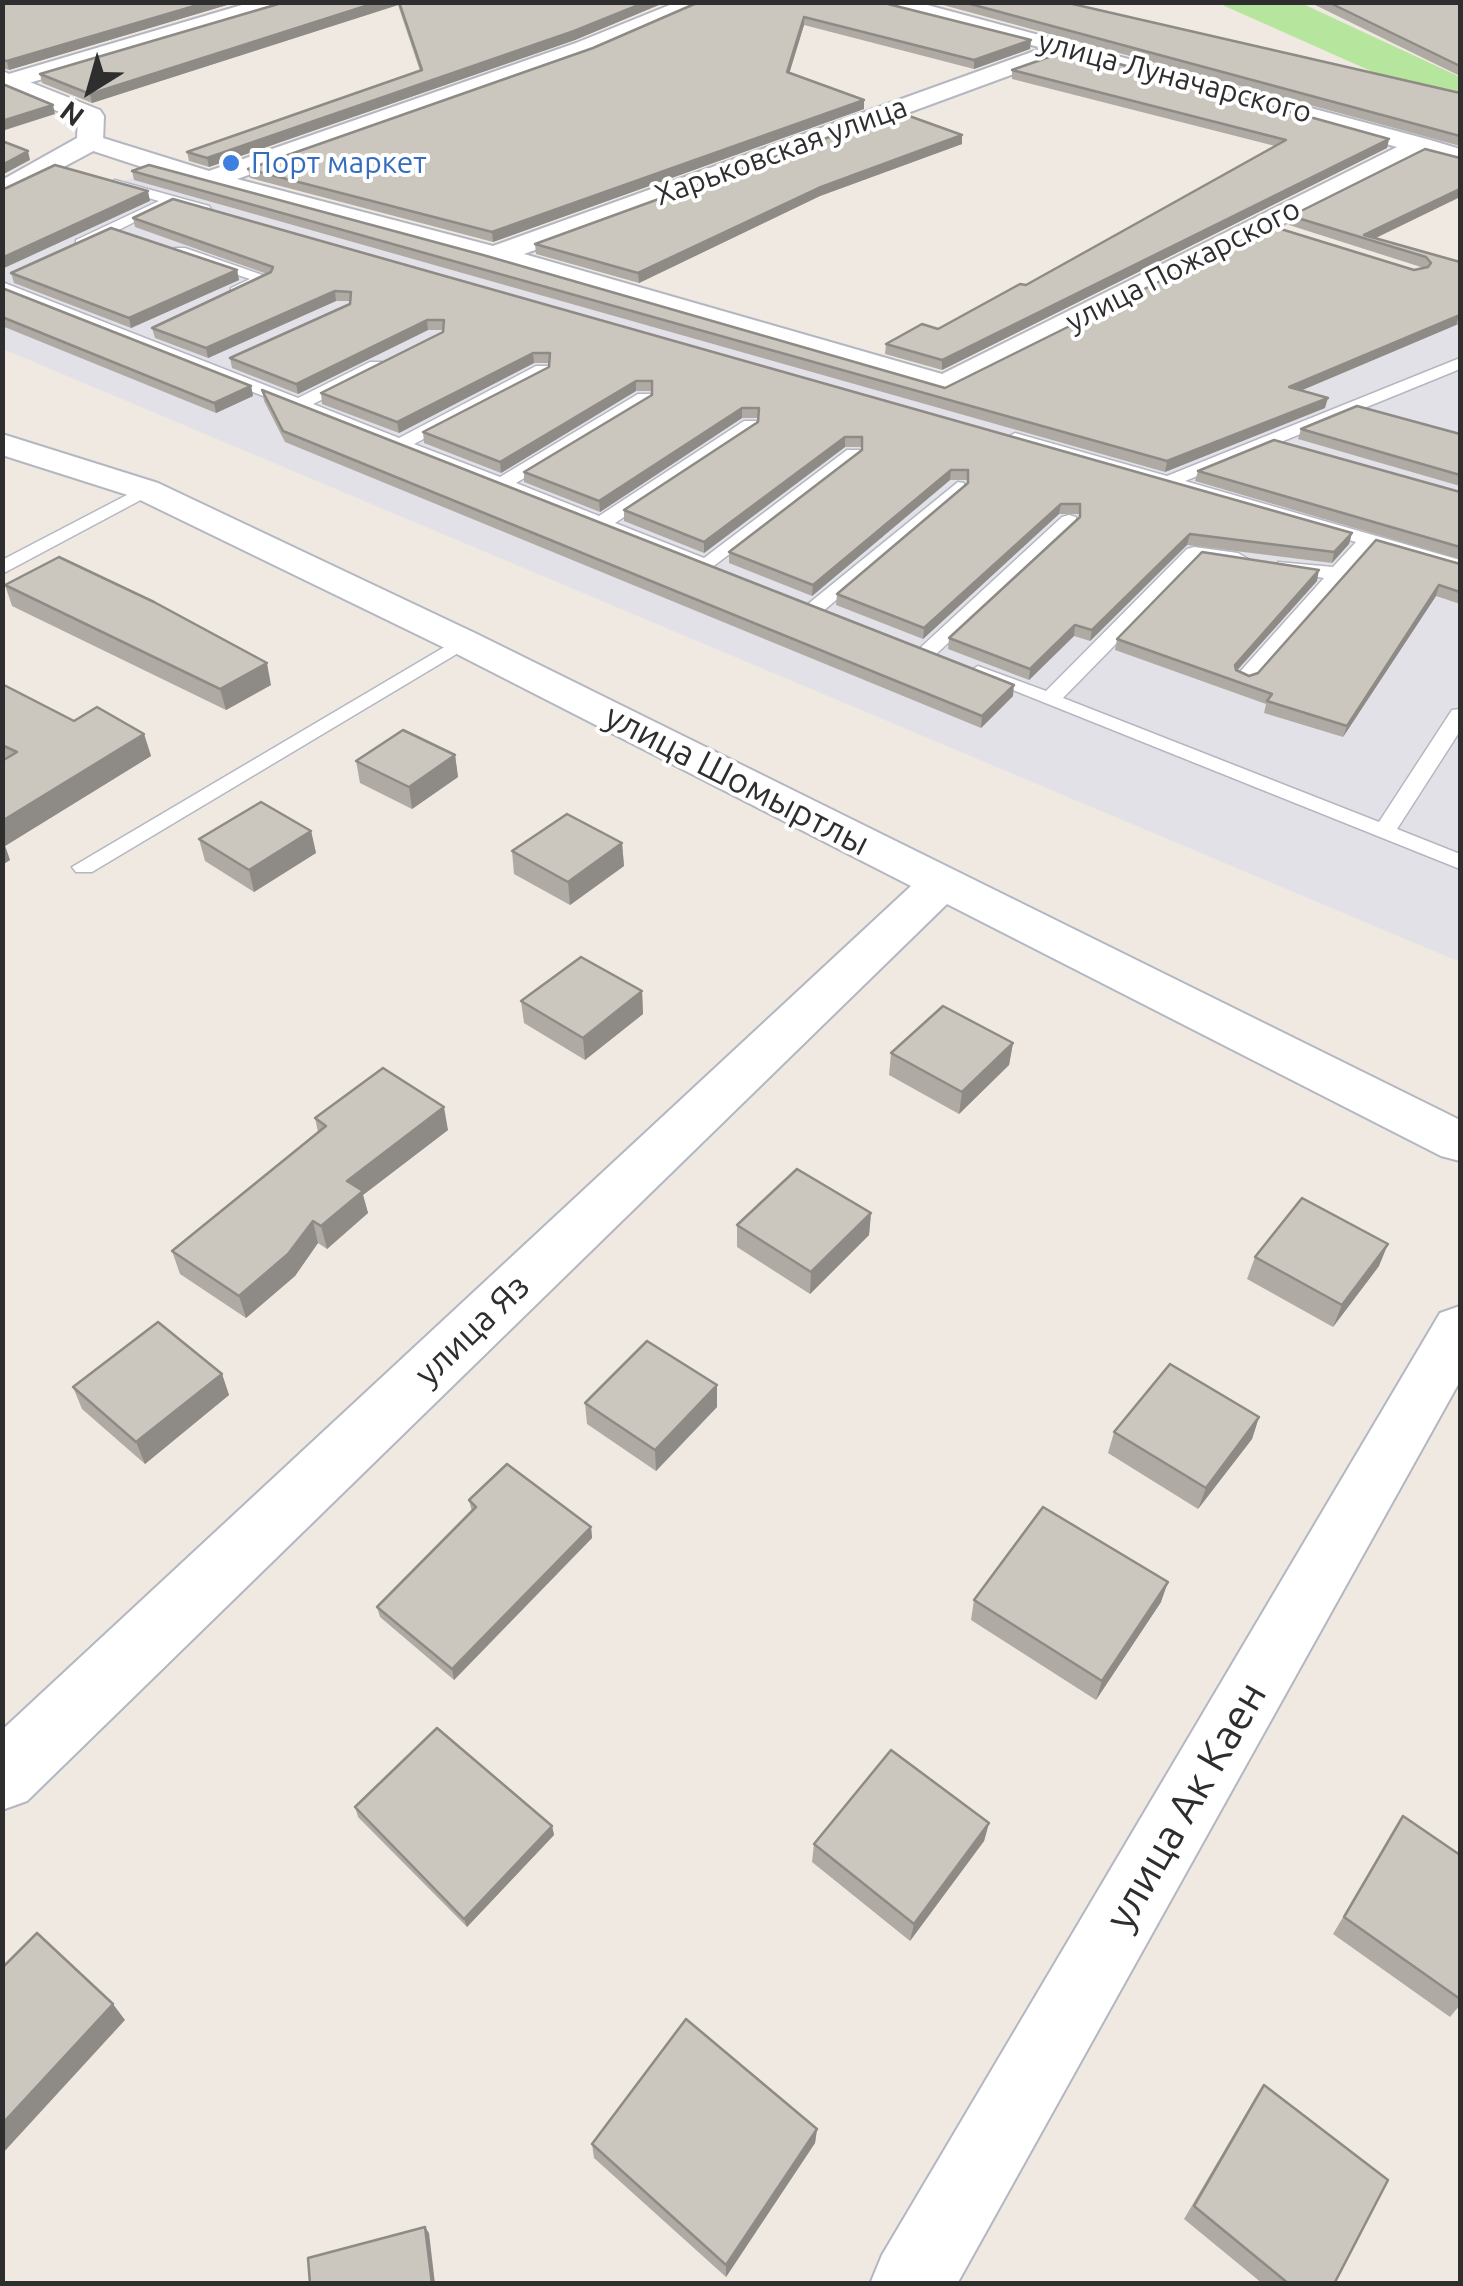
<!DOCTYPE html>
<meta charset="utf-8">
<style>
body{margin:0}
#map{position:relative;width:1463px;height:2286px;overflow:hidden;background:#efe9e1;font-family:Ubuntu,sans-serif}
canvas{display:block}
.frame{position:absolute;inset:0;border:5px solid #2e2e2e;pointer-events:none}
.north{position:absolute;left:40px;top:40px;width:100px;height:100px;-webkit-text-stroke:8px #fff;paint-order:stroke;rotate:217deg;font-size:28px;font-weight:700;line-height:40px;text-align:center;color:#2e2e2e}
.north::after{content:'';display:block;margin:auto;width:35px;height:45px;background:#2e2e2e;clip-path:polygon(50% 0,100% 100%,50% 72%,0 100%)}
</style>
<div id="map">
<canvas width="1463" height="2286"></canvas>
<div class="frame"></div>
<div class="north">N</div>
</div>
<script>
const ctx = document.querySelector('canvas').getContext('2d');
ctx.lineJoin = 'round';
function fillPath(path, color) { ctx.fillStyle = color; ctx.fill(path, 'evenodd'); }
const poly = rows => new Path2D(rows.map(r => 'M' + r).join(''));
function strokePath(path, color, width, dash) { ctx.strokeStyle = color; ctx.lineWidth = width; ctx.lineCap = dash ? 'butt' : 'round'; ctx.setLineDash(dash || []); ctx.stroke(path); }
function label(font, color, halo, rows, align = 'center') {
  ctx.font = font + ' Ubuntu,sans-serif'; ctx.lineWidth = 8; ctx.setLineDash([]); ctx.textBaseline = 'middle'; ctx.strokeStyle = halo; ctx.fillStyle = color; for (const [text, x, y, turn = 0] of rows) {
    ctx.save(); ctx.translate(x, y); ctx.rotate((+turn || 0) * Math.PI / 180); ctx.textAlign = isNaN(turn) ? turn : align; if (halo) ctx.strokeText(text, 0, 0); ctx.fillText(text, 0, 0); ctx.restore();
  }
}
const industrial = poly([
 [146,172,1121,433,1460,304,1460,962,3,349,3,230]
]);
const green = poly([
 [1218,3,1301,3,1460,77,1460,106,1382,76]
]);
const lane = poly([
 [115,180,209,206,211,209,204,213,171,204,86,246,76,246,76,240,159,201,110,187,108,184,115,180],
 [175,248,185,248,271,278,241,294,231,294,231,288,250,279,175,254,175,248],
 [2,282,298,398,370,362,382,362,382,370,313,404,399,438,536,366,548,366,548,374,414,444,500,477,638,394,650,394,650,402,516,483,599,516,744,421,756,421,756,429,615,523,704,558,847,450,859,450,862,454,707,571,2,293,2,282],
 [1460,358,1460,369,1185,481,1460,560,1460,572,1372,547,1252,682,1245,684,1235,678,1238,674,1324,578,1278,570,1278,562,1333,567,1356,542,1006,438,1015,433,1167,476,1460,358],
 [958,482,964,483,964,491,822,612,808,612,808,604,958,482],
 [146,485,155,490,152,494,2,574,2,560,146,485],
 [1069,515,1076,517,1076,525,934,656,920,656,917,652,920,648,1062,517,1069,515],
 [1194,547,1238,553,1248,559,1238,565,1199,559,1063,698,1379,822,1452,710,1460,709,1460,731,1397,829,1460,854,1460,869,968,672,978,666,1046,691,1187,549,1194,547],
 [463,636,473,642,470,646,92,872,76,872,72,867,463,636]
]);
const street = poly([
 [252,2,288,2,285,7,2,91,2,76,252,2],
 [677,2,709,2,592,53,237,179,493,246,1043,48,880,7,877,2,916,2,1430,140,1460,149,1460,165,1422,154,945,395,485,261,200,186,81,147,77,142,90,134,209,171,576,43,677,2],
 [1068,54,1397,147,942,374,524,254,1068,54],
 [2,434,158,483,477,634,1460,1120,1460,1161,1441,1156,947,904,27,1801,2,1810,2,1730,911,886,449,650,134,497,2,455,2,434],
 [1460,1306,1460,1381,957,2284,870,2284,882,2255,1440,1313,1460,1306]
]);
const secondary = poly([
 [2,71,100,110,104,116,103,142,99,148,2,200,2,180,77,138,78,120,2,87,2,71]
]);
const wall = poly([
 [2,2,237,2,9,70,2,68],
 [285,2,666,2,575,40,209,167,189,161,187,152,420,71,398,5,92,103,42,83,40,74],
 [699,2,1031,40,1030,49,974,69,804,25,789,73,864,100,864,109,493,242,250,178,248,169,593,48],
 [932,2,1074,2,1070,4,1460,93,1460,146],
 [1309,2,1460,2,1460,76],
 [1012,70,1389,139,1387,148,942,370,885,354,886,344,938,329,1026,285,1275,146,1012,79],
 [962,135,962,144,820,196,639,283,536,254,535,244],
 [1460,158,1460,197,1376,238,1460,262,1460,325,1456,325,1302,390,1325,408,1165,472,134,180,132,171,945,388,1424,268,1289,225,1291,216],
 [133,218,1352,533,1349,544,1332,563,1187,545,1090,641,1074,636,1029,680,948,649,949,638,1079,518,1079,514,1059,514,923,639,836,605,837,594,967,484,967,480,950,480,812,596,729,563,729,552,862,451,862,447,845,447,704,553,624,521,624,510,758,422,758,418,742,418,600,512,524,482,524,472,652,395,652,391,636,391,501,473,424,443,423,432,549,367,549,363,534,363,399,433,322,404,321,393,443,332,443,330,428,330,298,394,232,368,230,358,350,304,350,301,336,301,208,358,155,338,152,328,267,274,135,227],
 [237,270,239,280,131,328,14,283,11,273],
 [2,288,251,386,253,396,216,413,2,326],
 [262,390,1013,696,981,728,285,442,264,401],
 [1301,429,1460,434,1460,486,1298,439],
 [1198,471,1460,492,1460,559,1195,481],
 [1460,564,1460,604,1436,596,1343,737,1264,713,1266,704,1115,650,1117,639,1317,581,1237,670,1249,676,1258,673],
 [5,585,271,685,226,710,12,606],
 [2,684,74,721,144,734,151,756,5,846,10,860,2,865],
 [455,755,458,777,412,809,360,783,356,761],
 [311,831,316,853,254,892,205,861,199,839],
 [622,843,624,866,570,905,514,874,512,851],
 [642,991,643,1014,585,1060,524,1023,521,1001],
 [1013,1043,1009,1065,959,1114,889,1075,891,1053],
 [315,1118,448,1130,363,1195,368,1213,327,1249,318,1243,295,1276,246,1318,180,1274,172,1251,318,1132],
 [871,1213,869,1235,810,1294,737,1247,737,1225],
 [1255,1257,1379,1266,1333,1327,1247,1279],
 [222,1374,229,1395,145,1464,82,1409,73,1387],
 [585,1403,717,1407,656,1471,587,1424],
 [1259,1417,1252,1439,1198,1509,1108,1453,1114,1432],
 [469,1500,591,1527,592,1538,454,1680,380,1617,377,1607,472,1512],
 [974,1600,1161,1602,1096,1700,971,1620],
 [355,1807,552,1826,554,1835,467,1927,358,1817],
 [1403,1816,1460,1855,1460,2005,1450,2017,1333,1934],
 [989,1823,984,1841,910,1941,812,1862,814,1844],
 [1264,2085,1334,2284,1263,2284,1184,2219,1254,2100],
 [817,2129,815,2143,726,2277,594,2158,592,2144]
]);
const shadedWall = poly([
 [208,2,237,2,9,70,7,61],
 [378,2,398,2,398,5,92,103,90,94],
 [646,2,666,2,575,40,209,167,207,158],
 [804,17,804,25,787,81,787,72],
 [1031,40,1030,49,974,69,974,60],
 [864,100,864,109,493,242,492,232],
 [53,105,55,114,2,131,2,121],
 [962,135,962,144,820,196,639,283,638,273,821,187],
 [1389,139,1387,148,942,370,942,360],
 [28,151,30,160,2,175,2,165],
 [1460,189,1460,197,1371,240,1364,235],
 [148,191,150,201,2,269,2,258],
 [237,270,239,280,131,328,129,318],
 [335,291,336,301,208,358,206,348],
 [1459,315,1456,325,1286,397,1289,387],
 [427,320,428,330,298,394,296,384],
 [533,353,534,363,399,433,397,422],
 [636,381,636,391,501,473,500,462],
 [251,386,253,396,216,413,214,403],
 [1328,398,1325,408,1165,472,1167,461],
 [742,408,742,418,600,512,599,501],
 [845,437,845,447,704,553,704,542],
 [951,470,950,480,812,596,813,585],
 [1061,504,1059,514,923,639,924,628],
 [1352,533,1349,544,1332,563,1334,552],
 [1190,534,1187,545,1090,641,1092,630],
 [1319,570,1317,581,1232,676,1235,665],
 [1439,585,1436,596,1343,737,1347,726],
 [1075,625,1074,636,1029,680,1030,669],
 [267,663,271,685,226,710,220,689],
 [1014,685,1013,696,981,728,982,716],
 [144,734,151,756,5,846,10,860,2,865,2,821],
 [455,755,458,777,412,809,409,787],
 [311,831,316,853,254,892,249,870],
 [622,843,624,866,570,905,568,882],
 [642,991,643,1014,585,1060,583,1038],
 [1013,1043,1009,1065,959,1114,962,1092],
 [444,1107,448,1130,363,1195,368,1213,327,1249,321,1226,347,1181],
 [871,1213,869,1235,810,1294,811,1272],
 [313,1221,318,1243,295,1276,246,1318,239,1296],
 [1388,1244,1379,1266,1333,1327,1342,1305],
 [222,1374,229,1395,145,1464,136,1442],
 [717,1385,717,1407,656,1471,655,1450],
 [1259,1417,1252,1439,1198,1509,1206,1488],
 [591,1527,592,1538,454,1680,452,1669],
 [1168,1582,1161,1602,1096,1700,1102,1681],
 [989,1823,984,1841,910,1941,914,1924],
 [552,1826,554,1835,467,1927,464,1919],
 [113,2004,125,2020,2,2154,2,2124],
 [817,2129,815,2143,726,2277,726,2265],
 [425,2227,429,2233,435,2284,432,2284]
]);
const building = poly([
 [2,2,208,2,7,61,2,60,2,2],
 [285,2,378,2,90,94,40,74,285,2],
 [399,2,646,2,574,31,207,158,187,152,422,70,399,2],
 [699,2,880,2,1031,40,974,60,804,17,787,72,864,100,492,232,248,169,593,48,699,2],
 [963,2,1064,2,1460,93,1460,136,963,2],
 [1328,2,1460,2,1460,66,1328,2],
 [1069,50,1389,139,942,360,886,344,922,324,938,329,1020,284,1026,285,1286,140,1012,70,1069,50],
 [2,85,5,85,53,105,2,121,2,85],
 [898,112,962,135,821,187,638,273,535,244,898,112],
 [2,141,28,151,2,165,2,141],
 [1425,149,1460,158,1460,189,1364,235,1460,262,1460,315,1289,387,1328,398,1167,461,132,171,149,165,483,255,945,388,1271,226,1414,270,1428,267,1431,263,1426,257,1291,216,1425,149],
 [55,165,148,191,2,258,2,190,55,165],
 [173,199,1352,533,1334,552,1190,534,1092,630,1075,625,1030,669,949,638,1080,517,1080,504,1061,504,924,628,837,594,968,483,968,470,951,470,813,585,729,552,862,450,862,437,845,437,704,542,624,510,758,422,759,408,742,408,599,501,524,472,652,395,652,381,636,381,500,462,423,432,549,367,550,353,533,353,397,422,321,393,443,332,444,320,427,320,296,384,230,358,350,304,351,292,335,291,206,348,152,328,271,272,273,267,133,218,173,199],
 [111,228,237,270,129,318,11,273,111,228],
 [2,288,251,386,214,403,2,317,2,288],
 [262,390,1014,685,982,716,283,431,262,390],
 [1357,406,1460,434,1460,475,1301,429,1357,406],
 [1274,440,1460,492,1460,547,1198,471,1274,440],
 [1376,540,1460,564,1460,592,1439,585,1347,726,1267,701,1272,694,1117,639,1202,552,1319,570,1235,665,1236,670,1249,676,1258,673,1376,540],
 [59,557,154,602,267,663,220,689,5,585,59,557],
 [2,684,74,721,97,707,144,734,2,821,2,761,17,752,2,745,2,684],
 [403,730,455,755,409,787,356,761,403,730],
 [261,802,311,831,249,870,199,839,261,802],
 [567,814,622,843,568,882,512,851,567,814],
 [581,957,642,991,583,1038,521,1001,581,957],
 [943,1006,1013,1043,962,1092,891,1053,943,1006],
 [383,1068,444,1107,347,1181,363,1191,321,1226,313,1221,288,1254,239,1296,172,1251,326,1126,315,1118,383,1068],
 [797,1169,871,1213,811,1272,737,1225,797,1169],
 [1302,1198,1388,1244,1342,1305,1255,1257,1302,1198],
 [158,1322,222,1374,136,1442,73,1387,158,1322],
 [647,1341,717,1385,655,1450,585,1403,647,1341],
 [1170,1364,1259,1417,1206,1488,1114,1432,1170,1364],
 [507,1464,591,1527,452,1669,377,1607,476,1507,469,1500,507,1464],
 [1043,1507,1168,1582,1102,1681,974,1600,1043,1507],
 [437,1728,552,1826,464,1919,355,1807,437,1728],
 [891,1750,989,1823,914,1924,814,1844,891,1750],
 [1403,1816,1460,1855,1460,1999,1344,1917,1403,1816],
 [37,1933,113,2004,2,2124,2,1968,37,1933],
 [686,2019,817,2129,726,2265,592,2144,686,2019],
 [1264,2085,1388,2180,1334,2284,1289,2284,1194,2206,1264,2085],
 [425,2227,432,2284,310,2284,308,2258,425,2227]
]);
const markers = [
 [231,163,10,"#3f7fe0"]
];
const farStreetnames = [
 ["улица Луначарского",1175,77,15],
 ["Харьковская улица",781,151,-20],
 ["улица Пожарского",1183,265,-27]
];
const farShopnames = [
 ["Порт маркет",251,163]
];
const streetNames = [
 ["улица Шомыртлы",737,780,27],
 ["улица Яз",472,1330,-44]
];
const nearStreetnames = [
 ["улица Ак Каен",1186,1806,-60]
];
fillPath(industrial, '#e3e1e8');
fillPath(green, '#b6e59e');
strokePath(lane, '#b4b7c1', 3);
strokePath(street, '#b4b7c1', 4);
strokePath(secondary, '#b4b7c1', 4);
fillPath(lane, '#fff');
fillPath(street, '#fff');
fillPath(secondary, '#fff');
fillPath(wall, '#afaba4');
fillPath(shadedWall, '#8e8b86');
fillPath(building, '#cbc7bf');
strokePath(building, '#8e8b86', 2.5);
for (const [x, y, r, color] of markers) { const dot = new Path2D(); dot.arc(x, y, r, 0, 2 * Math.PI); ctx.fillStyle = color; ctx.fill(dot); strokePath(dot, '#fff', 4); }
label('30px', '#2e2e2e', '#fff', farStreetnames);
label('30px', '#366cbe', '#fff', farShopnames, 'left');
label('35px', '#2e2e2e', '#fff', streetNames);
label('42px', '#2e2e2e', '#fff', nearStreetnames);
</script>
